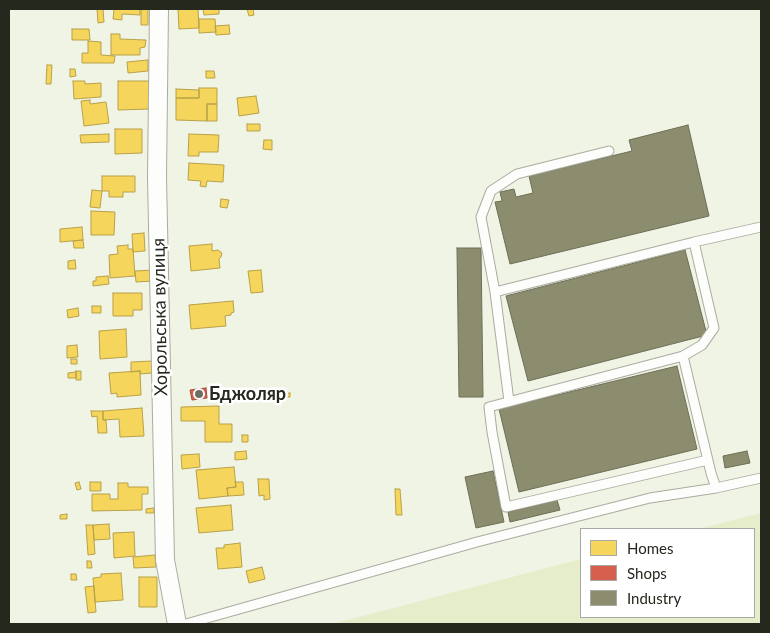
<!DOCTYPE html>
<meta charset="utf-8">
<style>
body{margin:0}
#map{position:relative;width:770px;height:633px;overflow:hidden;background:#f0f4e4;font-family:Lato,sans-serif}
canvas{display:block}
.frame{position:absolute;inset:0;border:10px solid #25281d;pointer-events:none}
.legend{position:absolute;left:580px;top:528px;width:175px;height:90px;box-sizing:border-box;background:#fff;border:1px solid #a8a9a5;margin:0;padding:6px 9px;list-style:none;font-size:15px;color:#25281d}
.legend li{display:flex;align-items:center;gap:10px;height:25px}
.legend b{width:25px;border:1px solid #a8a9a5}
</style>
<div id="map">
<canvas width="770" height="633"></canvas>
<div class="frame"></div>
<ul class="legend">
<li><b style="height:14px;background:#f6d55c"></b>Homes</li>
<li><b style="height:14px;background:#d6604d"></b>Shops</li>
<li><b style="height:14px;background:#8c8c6e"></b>Industry</li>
</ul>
</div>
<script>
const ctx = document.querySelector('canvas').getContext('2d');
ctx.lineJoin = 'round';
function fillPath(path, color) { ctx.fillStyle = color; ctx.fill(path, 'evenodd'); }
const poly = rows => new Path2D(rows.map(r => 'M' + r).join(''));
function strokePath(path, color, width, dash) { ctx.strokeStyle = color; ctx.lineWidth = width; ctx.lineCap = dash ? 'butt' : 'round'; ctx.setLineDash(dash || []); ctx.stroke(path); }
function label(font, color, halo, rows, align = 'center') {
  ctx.font = font + ' Lato,sans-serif'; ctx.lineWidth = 5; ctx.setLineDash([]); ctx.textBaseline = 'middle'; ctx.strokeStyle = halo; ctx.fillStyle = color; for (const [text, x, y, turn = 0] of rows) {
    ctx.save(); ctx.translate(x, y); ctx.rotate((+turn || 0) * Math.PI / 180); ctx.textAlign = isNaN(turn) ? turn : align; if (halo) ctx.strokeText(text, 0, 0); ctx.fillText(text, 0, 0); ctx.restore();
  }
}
const green = poly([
 [761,513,761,624,332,624,581,559,581,617,754,617,754,529,698,529]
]);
const homes = poly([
 [97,9,103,9,104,22,98,23,97,9],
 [114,9,140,9,140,15,122,14,122,20,113,19,114,9],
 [141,9,148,9,148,25,141,25,141,9],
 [178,9,198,9,199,28,179,29,178,9],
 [203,9,219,9,219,14,204,15,203,9],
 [247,9,253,9,254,15,249,16,247,9],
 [199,19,215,19,216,32,199,33,199,19],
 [229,25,230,34,216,35,215,26,229,25],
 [72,29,89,29,90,40,72,40,72,29],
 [111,34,120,34,120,39,146,40,145,47,140,48,140,55,111,55,111,34],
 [88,41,101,42,101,55,115,56,114,63,82,63,82,53,88,53,88,41],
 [148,60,148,71,128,73,127,62,148,60],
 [47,65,52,65,51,84,46,84,47,65],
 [70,69,75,69,76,76,70,77,70,69],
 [206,71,214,71,215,78,206,78,206,71],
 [73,81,85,81,85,84,101,83,101,97,74,99,73,81],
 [118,81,149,81,150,109,118,110,118,81],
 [199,88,217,88,217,104,207,104,207,121,176,120,176,98,199,98,199,88],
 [176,89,199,90,199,98,176,98,176,89],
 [256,96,259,113,239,116,237,98,256,96],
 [90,100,90,104,106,102,109,123,84,126,81,101,90,100],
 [207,104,217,104,217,121,207,121,207,104],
 [247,124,260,124,260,131,247,131,247,124],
 [115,129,142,129,142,153,115,154,115,129],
 [109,134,109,142,81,143,80,135,109,134],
 [189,134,219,135,218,152,199,152,199,156,188,156,189,134],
 [264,140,272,140,272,150,263,149,264,140],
 [189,163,224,165,223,182,207,181,206,187,200,186,201,181,188,180,189,163],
 [102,176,135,176,135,192,123,192,123,197,109,197,109,191,102,191,102,176],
 [92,190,102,191,100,208,90,207,92,190],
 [221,199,229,200,227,208,220,207,221,199],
 [91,211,115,212,114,235,91,235,91,211],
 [82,227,83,240,60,242,60,229,82,227],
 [144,233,145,251,133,252,132,234,144,233],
 [83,240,84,248,74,248,73,241,83,240],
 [212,244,212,251,218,250,222,253,221,257,219,259,220,268,191,271,189,246,212,244],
 [128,245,128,249,133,249,135,276,110,278,109,255,118,254,117,246,128,245],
 [75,260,76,269,68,269,68,261,75,260],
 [153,270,154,281,136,282,135,271,153,270],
 [261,270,263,292,251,293,248,271,261,270],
 [108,276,109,284,93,286,93,281,96,281,96,277,108,276],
 [113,293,142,293,142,310,133,310,133,316,113,316,113,293],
 [233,301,234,312,231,313,231,315,225,316,226,326,191,329,189,305,233,301],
 [92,306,101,306,101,313,92,313,92,306],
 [78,308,79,316,68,318,67,310,78,308],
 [126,329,127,357,100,359,99,331,126,329],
 [77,345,78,357,67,358,67,346,77,345],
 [71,359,77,359,77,364,71,364,71,359],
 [152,361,152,373,140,374,140,371,131,372,131,362,152,361],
 [76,371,81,371,81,380,76,380,76,371],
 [140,371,141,395,117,397,117,393,111,394,109,373,140,371],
 [76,372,76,378,68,378,68,373,76,372],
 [290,393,290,397,274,398,274,395,290,393],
 [219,406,219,424,232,424,232,442,205,442,205,421,181,421,181,407,219,406],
 [142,408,144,436,120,437,119,419,103,420,103,411,142,408],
 [91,411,103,411,103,420,106,420,107,433,98,433,97,416,92,417,91,411],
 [242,435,248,435,248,442,242,442,242,435],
 [246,451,247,459,235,460,235,452,246,451],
 [199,454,200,467,182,469,181,455,199,454],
 [234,467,236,487,227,488,228,496,199,499,196,470,234,467],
 [258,479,269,479,270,499,264,500,264,495,259,496,258,479],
 [79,482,81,489,77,490,75,483,79,482],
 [90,482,101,482,101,491,90,491,90,482],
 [235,482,243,482,244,495,228,496,227,488,236,487,235,482],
 [118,483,128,483,128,487,148,487,148,494,142,494,142,510,92,511,92,494,110,494,110,499,118,499,118,483],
 [395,489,400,489,402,515,396,515,395,489],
 [231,505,233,530,199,533,196,508,231,505],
 [154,508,154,513,146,513,146,509,154,508],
 [67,514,67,519,60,519,60,515,67,514],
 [109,524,110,539,94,540,93,525,109,524],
 [86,525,93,525,95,554,88,555,86,525],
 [134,532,135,556,114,558,113,533,134,532],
 [240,543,242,567,218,569,216,548,224,548,224,545,240,543],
 [155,555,156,567,134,568,133,557,155,555],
 [87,561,91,561,92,568,87,568,87,561],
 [262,567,265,579,249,583,246,571,262,567],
 [121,573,123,600,95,602,93,578,101,577,101,574,121,573],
 [71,574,76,574,77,580,71,580,71,574],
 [139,577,157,577,157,607,139,607,139,577],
 [94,586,96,612,88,613,85,587,94,586]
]);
const shops = poly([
 [206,388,207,398,192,400,190,390,206,388]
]);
const industry = poly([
 [688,125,709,216,510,264,495,202,502,201,500,192,514,189,516,197,533,193,529,176,632,151,629,140,688,125],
 [457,248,481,248,483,397,459,397,457,248],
 [685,250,707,335,528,381,506,296,685,250],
 [677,366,697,449,519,492,499,409,677,366],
 [747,451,750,463,725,468,723,456,747,451],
 [493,471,504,522,476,528,465,477,493,471],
 [557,500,560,510,510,522,508,512,557,500]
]);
const service = poly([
 [694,242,714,328,702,345,683,356,489,407,492,432,506,507,708,460],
 [495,292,694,242,761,227],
 [683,356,711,473,716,488],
 [509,401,495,292,481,217,491,191,517,174,609,151],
 [186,624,477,542,650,498,716,488,761,478]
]);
const minor = poly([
 [159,9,157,177,165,560,177,624]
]);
const markers = [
 [199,394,5,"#6c6f63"]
];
const streetNames = [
 ["Хорольська вулиця",160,317,-91]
];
const poiNames = [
 ["Бджоляр",209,394]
];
fillPath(green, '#e6edcb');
fillPath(homes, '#f6d55c');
strokePath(homes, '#b7a149', 1);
fillPath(shops, '#d6604d');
strokePath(shops, '#a14f3f', 1);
fillPath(industry, '#8c8c6e');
strokePath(industry, '#6d6e56', 1);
strokePath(service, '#aaaca0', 11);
strokePath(minor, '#aaaca0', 20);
strokePath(service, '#fdfdfb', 9);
strokePath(minor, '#fdfdfb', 18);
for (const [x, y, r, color] of markers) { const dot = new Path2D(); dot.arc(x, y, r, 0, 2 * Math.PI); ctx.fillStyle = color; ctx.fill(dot); strokePath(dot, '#fff', 2); }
label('18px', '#25281d', '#fff', streetNames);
label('bold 18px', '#25281d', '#fff', poiNames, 'left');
</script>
